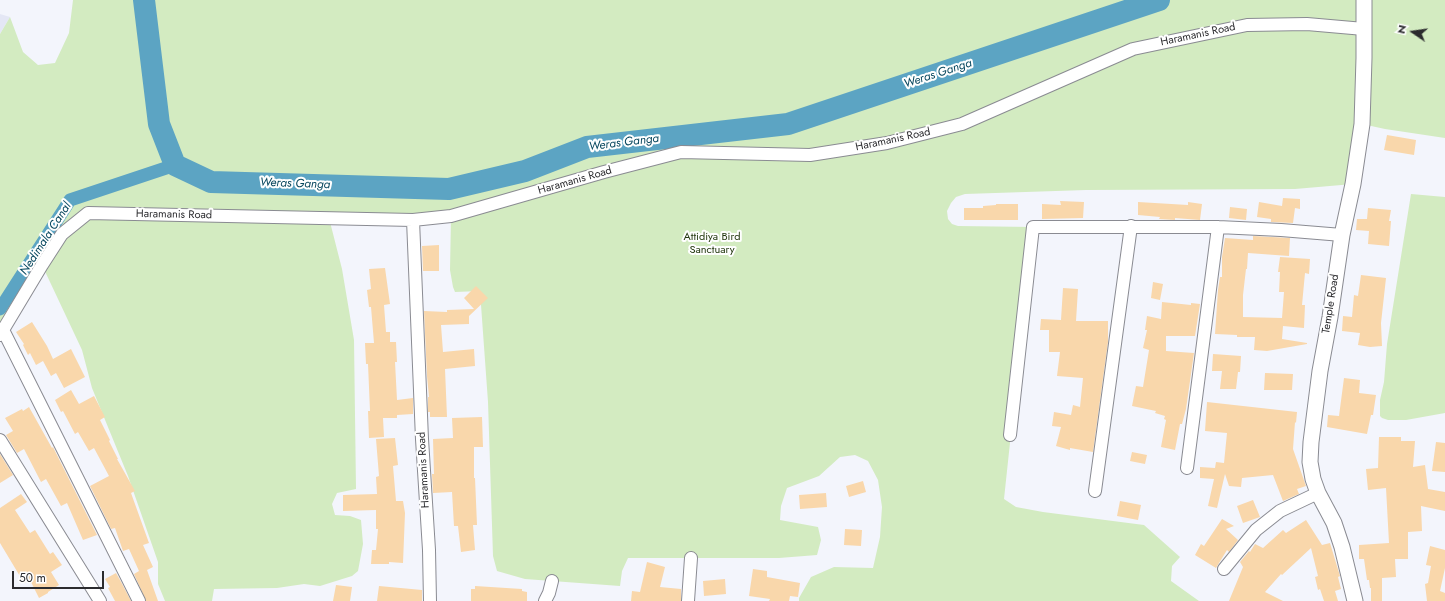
<!DOCTYPE html>
<style>
body{margin:0}
#map{position:relative;width:1445px;height:601px;overflow:hidden;background:#f3f5fc;font-family:Jost,sans-serif}
canvas{display:block}
.north{position:absolute;left:1393px;top:12px;width:40px;height:40px;-webkit-text-stroke:3px #fff;paint-order:stroke;rotate:283deg;font-size:11px;font-weight:700;line-height:16px;text-align:center;color:#2b2b2e}
.north::after{content:'';display:block;margin:auto;width:14px;height:18px;background:#2b2b2e;clip-path:polygon(50% 0,100% 100%,50% 72%,0 100%)}
.scale{position:absolute;left:12px;top:571px;width:92px;height:18px;box-sizing:border-box;border:2px solid #2b2b2e;border-top:0;padding-left:5px;font-size:12px;line-height:14px;white-space:nowrap;color:#2b2b2e;-webkit-text-stroke:3px #fff;paint-order:stroke}
</style>
<div id="map">
<canvas width="1445" height="601"></canvas>
<div class="north">N</div>
<div class="scale">50 m</div>
</div>
<script>
const ctx = document.querySelector('canvas').getContext('2d');
ctx.lineJoin = 'round';
function fillPath(path, color) { ctx.fillStyle = color; ctx.fill(path, 'evenodd'); }
const poly = rows => new Path2D(rows.map(r => 'M' + r).join(''));
function strokePath(path, color, width, dash) { ctx.strokeStyle = color; ctx.lineWidth = width; ctx.lineCap = dash ? 'butt' : 'round'; ctx.setLineDash(dash || []); ctx.stroke(path); }
function label(font, color, halo, rows, align = 'center') {
  ctx.font = font + ' Jost,sans-serif'; ctx.lineWidth = 4; ctx.setLineDash([]); ctx.textBaseline = 'middle'; ctx.strokeStyle = halo; ctx.fillStyle = color; for (const [text, x, y, turn = 0] of rows) {
    ctx.save(); ctx.translate(x, y); ctx.rotate((+turn || 0) * Math.PI / 180); ctx.textAlign = isNaN(turn) ? turn : align; if (halo) ctx.strokeText(text, 0, 0); ctx.fillText(text, 0, 0); ctx.restore();
  }
}
const built = poly([
 [0,14,10,17,0,34]
]);
const green = poly([
 [73,0,1445,0,1445,138,1385,129,1362,124,1353,184,1295,189,1086,190,965,194,956,197,951,203,947,211,948,219,952,224,958,226,1033,227,1004,499,1016,507,1043,512,1144,525,1180,557,1172,566,1171,581,1199,601,799,601,799,598,811,577,834,567,873,568,880,537,882,507,878,480,868,461,855,455,840,457,819,476,787,488,781,506,780,520,818,527,821,540,817,555,779,558,628,558,622,571,620,586,525,579,497,571,493,556,488,402,480,291,455,292,453,287,450,270,451,217,329,218,342,269,354,340,356,489,337,493,332,504,335,515,350,516,361,520,363,544,358,571,352,576,320,586,304,584,277,588,214,589,212,601,165,601,158,584,158,562,128,476,92,388,82,350,42,265,0,335,0,34,10,17,23,52,38,65,55,63,69,33],
 [1411,194,1445,197,1445,413,1406,420,1388,420,1382,418,1380,416,1380,400,1384,382,1387,344]
]);
const canal = poly([
 [0,309,70,200,175,165]
]);
const river = poly([
 [144,0,159,124,175,165,211,182,449,189,525,171,587,147,788,124,1159,0]
]);
const building = poly([
 [1387,135,1416,140,1414,155,1384,150],
 [1283,198,1300,199,1300,209,1295,208,1293,223,1271,222,1271,219,1257,217,1259,202,1282,206],
 [1060,201,1084,202,1083,218,1042,219,1042,204,1061,205],
 [1138,202,1188,205,1188,202,1202,204,1200,220,1175,218,1175,220,1159,219,1160,217,1138,215],
 [996,204,1018,204,1018,220,964,220,964,208,983,208,983,206,996,205],
 [1230,207,1247,209,1246,220,1229,218],
 [1368,208,1391,210,1389,221,1391,221,1389,246,1368,244,1369,231,1356,230,1357,219,1367,219],
 [1253,236,1290,238,1289,256,1248,253,1247,269,1246,269,1243,295,1243,317,1282,318,1284,292,1279,292,1280,272,1278,272,1280,257,1310,259,1309,274,1305,273,1302,305,1305,305,1304,328,1283,326,1282,339,1307,343,1307,344,1267,351,1254,350,1255,337,1237,337,1237,335,1215,334,1218,290,1220,277,1222,277,1222,257,1225,238,1253,240],
 [439,245,439,271,423,271,422,246],
 [385,268,390,304,384,305,386,332,390,332,390,342,396,342,397,362,395,362,397,400,413,398,413,414,397,415,397,418,383,418,384,437,369,438,368,411,370,411,368,364,366,364,365,343,374,343,371,307,369,307,367,290,371,289,369,269],
 [1361,275,1386,278,1381,323,1382,346,1370,347,1358,345,1360,333,1342,331,1343,316,1352,317,1354,295,1358,296],
 [1153,282,1163,284,1160,300,1151,298],
 [476,286,488,298,469,316,469,324,441,325,443,352,474,349,475,366,445,369,447,417,430,417,430,412,428,412,428,397,429,397,427,376,424,311,447,312,447,310,474,309,464,298],
 [1063,288,1078,289,1076,321,1108,321,1108,342,1093,452,1070,448,1070,450,1056,446,1061,427,1052,426,1054,412,1071,415,1073,405,1080,407,1083,378,1057,376,1060,352,1049,352,1049,330,1040,330,1041,319,1061,320],
 [1162,302,1191,305,1191,303,1200,304,1195,336,1166,336,1166,351,1194,353,1186,409,1182,424,1180,424,1175,450,1161,447,1166,420,1164,419,1165,416,1155,413,1156,411,1132,406,1136,386,1143,387,1149,350,1143,348,1147,330,1145,330,1147,316,1161,319],
 [32,322,47,346,53,359,71,349,85,377,64,388,56,373,51,376,43,361,36,365,30,353,28,355,23,345,24,344,16,332],
 [1213,354,1241,356,1240,372,1238,372,1236,389,1220,389,1222,371,1212,371],
 [1265,373,1293,374,1292,390,1264,390],
 [1344,378,1360,380,1359,393,1376,395,1373,415,1371,415,1367,434,1327,427,1328,415,1339,416],
 [71,390,79,404,94,396,105,417,100,420,110,440,109,441,118,459,117,459,135,491,131,493,149,543,143,545,153,567,147,570,158,601,146,601,134,574,139,571,129,549,123,551,115,528,111,529,90,486,109,476,94,448,89,451,78,432,75,434,63,411,61,412,55,400],
 [1207,402,1297,412,1296,423,1295,422,1293,449,1306,486,1297,489,1299,494,1283,501,1273,475,1242,478,1241,487,1229,486,1225,474,1217,508,1208,506,1214,479,1200,478,1200,467,1215,468,1216,462,1224,463,1227,433,1205,431],
 [29,407,52,448,53,447,97,535,83,540,67,503,61,506,46,479,41,482,24,449,17,453,6,435,13,431,5,418,22,409,23,411],
 [482,417,483,447,474,447,474,478,475,478,477,525,473,525,475,550,461,552,458,526,454,526,452,492,433,493,432,474,434,474,433,439,453,438,452,418],
 [1379,437,1401,437,1401,441,1415,441,1413,467,1425,465,1428,489,1445,492,1445,511,1421,506,1422,531,1408,532,1408,559,1395,559,1396,577,1382,578,1382,601,1371,601,1371,588,1370,588,1369,580,1367,580,1364,559,1359,559,1359,545,1389,543,1386,488,1368,490,1366,469,1378,468],
 [395,438,398,465,393,466,396,501,403,501,405,513,403,563,389,562,389,564,371,564,372,550,376,550,378,529,376,529,376,510,343,511,343,495,377,494,376,477,379,476,376,439],
 [1436,442,1445,443,1445,472,1432,471],
 [1132,452,1147,455,1145,464,1130,461],
 [0,454,13,475,0,483],
 [863,481,866,492,849,497,846,486],
 [826,493,827,507,800,509,799,495],
 [21,494,27,502,15,510,30,533,35,530,50,554,53,552,62,565,51,572,59,585,48,592,48,593,39,598,30,580,24,583,0,543,0,508],
 [1253,500,1260,517,1243,523,1237,506],
 [1120,501,1141,505,1138,520,1117,516],
 [1222,519,1234,526,1226,529,1238,540,1229,552,1227,550,1216,568,1195,555,1201,544,1204,546],
 [1306,520,1322,545,1330,543,1340,576,1338,577,1341,589,1335,591,1338,601,1324,601,1320,589,1318,590,1315,577,1318,576,1311,548,1282,575,1281,574,1265,592,1283,601,1229,601,1243,567,1240,562,1249,551,1250,552,1255,544,1263,548,1283,530,1286,533],
 [845,529,862,530,861,546,844,545],
 [1430,546,1445,550,1445,568,1440,591,1445,593,1445,601,1427,601,1425,584,1428,583,1431,566,1426,565],
 [647,562,665,567,660,587,681,589,681,601,631,601,632,591,640,592],
 [753,569,767,571,767,577,800,583,798,597,790,596,789,601,769,601,770,599,749,596],
 [116,573,120,580,131,601,115,601,108,588,110,587,105,579],
 [725,579,726,594,704,596,703,581],
 [336,585,352,587,350,601,333,601],
 [379,586,422,590,422,601,377,601],
 [475,586,522,589,522,591,527,592,527,601,471,601,471,589,475,589]
]);
const minor = poly([
 [3,330,139,601],
 [0,335,42,265,62,234,88,213,413,220],
 [1010,435,1033,227,1218,227,1281,230,1342,235],
 [0,440,100,601],
 [1187,468,1218,227],
 [1095,491,1131,226],
 [1224,569,1256,530,1280,511,1318,493],
 [430,601,429,550,422,439,413,220,451,216,604,172,681,152,810,155,887,143,962,124,1133,49,1247,25,1307,24,1364,29],
 [545,601,549,593,552,581],
 [688,601,691,558]
]);
const tertiary = poly([
 [1355,601,1342,547,1334,523,1318,493,1313,479,1310,462,1311,442,1320,371,1330,317,1342,235,1353,184,1362,124,1364,58,1364,0]
]);
const streetNames = [
 ["Haramanis Road",1198,35,-12],
 ["Haramanis Road",893,140,-12],
 ["Haramanis Road",575,181,-16],
 ["Haramanis Road",174,215,1],
 ["Temple Road",1331,304,-81],
 ["Haramanis Road",424,470,-93]
];
const parkNames = [
 ["Attidiya Bird",712,237],
 ["Sanctuary",712,250]
];
const waterNames = [
 ["Weras Ganga",938,74,-18],
 ["Weras Ganga",624,143,-7],
 ["Weras Ganga",295,184,2],
 ["Nedimala Canal",46,239,-57]
];
fillPath(built, '#e4e7f5');
fillPath(green, '#d3ebc1');
strokePath(canal, '#5ca4c3', 13);
strokePath(river, '#5ca4c3', 22);
fillPath(building, '#f9d7ab');
strokePath(minor, '#8a8b92', 14);
strokePath(tertiary, '#8a8b92', 17);
strokePath(minor, '#fff', 12);
strokePath(tertiary, '#fff', 15);
label('11px', '#2b2b2e', '#fff', streetNames);
label('11px', '#23380f', '#fff', parkNames);
label('italic 12px', '#08475e', '#fff', waterNames);
</script>
